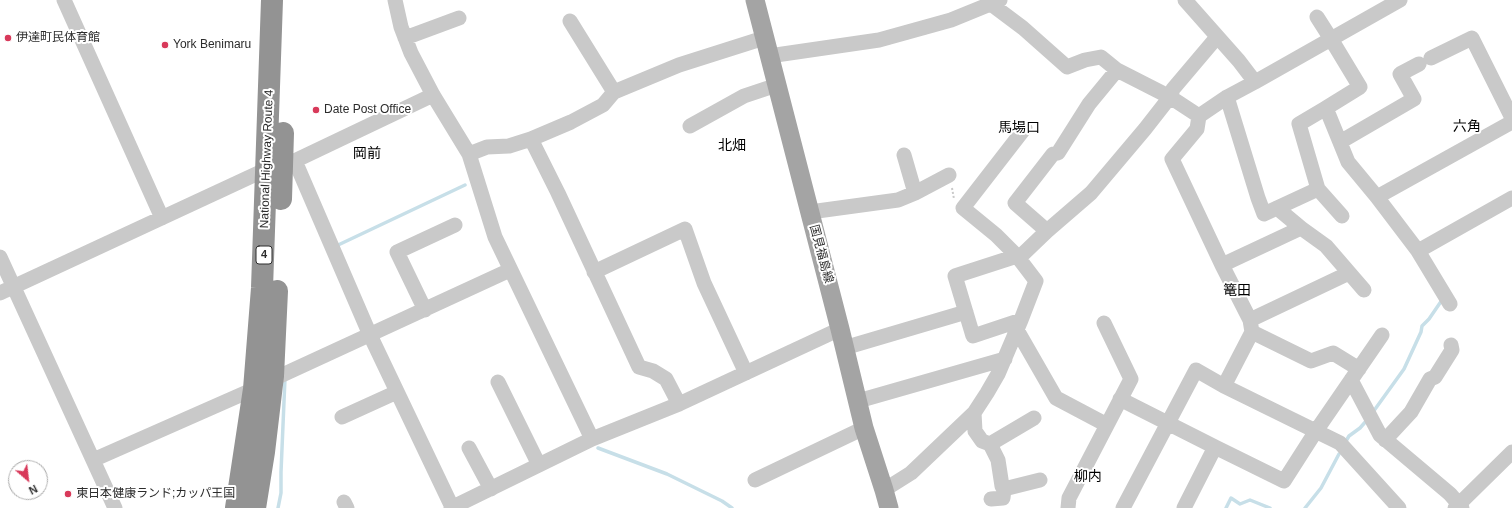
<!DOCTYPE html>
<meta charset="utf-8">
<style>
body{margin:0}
#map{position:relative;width:1512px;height:508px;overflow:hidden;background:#fff;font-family:Helvetica,sans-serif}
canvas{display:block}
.north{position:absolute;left:8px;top:460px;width:40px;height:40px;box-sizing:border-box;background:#fff;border:1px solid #ababab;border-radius:50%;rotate:152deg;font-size:11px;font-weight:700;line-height:16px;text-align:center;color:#2c2c2c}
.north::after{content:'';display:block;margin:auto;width:14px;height:18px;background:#d8395a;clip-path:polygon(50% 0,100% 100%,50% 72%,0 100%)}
</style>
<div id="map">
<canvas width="1512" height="508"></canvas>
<div class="north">N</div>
</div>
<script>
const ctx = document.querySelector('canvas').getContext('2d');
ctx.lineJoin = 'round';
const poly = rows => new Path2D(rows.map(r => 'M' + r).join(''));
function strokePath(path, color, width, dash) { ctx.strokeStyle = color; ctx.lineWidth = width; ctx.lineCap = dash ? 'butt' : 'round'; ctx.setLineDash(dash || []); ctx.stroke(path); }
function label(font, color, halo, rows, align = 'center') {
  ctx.font = font + ' Helvetica,"Noto Sans JP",sans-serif'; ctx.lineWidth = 4; ctx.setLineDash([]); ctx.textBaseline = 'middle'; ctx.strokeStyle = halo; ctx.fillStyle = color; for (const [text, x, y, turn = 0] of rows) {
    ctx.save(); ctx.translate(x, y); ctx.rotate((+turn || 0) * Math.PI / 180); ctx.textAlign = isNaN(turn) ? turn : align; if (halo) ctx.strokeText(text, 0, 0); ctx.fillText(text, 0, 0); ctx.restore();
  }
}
const stream = poly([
 [336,246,465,185],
 [1373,412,1404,369,1421,332,1422,326,1429,319,1442,300],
 [1346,441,1349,436,1360,428,1367,420],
 [598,448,667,474,722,501,732,508],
 [278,508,281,493,281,472,285,378],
 [1226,508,1231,498,1240,504,1250,500,1270,508],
 [1305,508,1321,488,1339,454]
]);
const path = poly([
 [952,188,954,199]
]);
const minor = poly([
 [64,0,162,218],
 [395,0,401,27,411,53,433,95,469,154,495,237,592,439],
 [988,0,991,4,1023,28,1067,67,1085,60,1101,57,1117,70,1170,97,1199,116,1197,129,1172,159,1222,265,1250,320,1252,332,1224,386],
 [1185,0,1239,61,1255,82,1331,39,1360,87,1326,108,1348,162,1377,197,1418,251],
 [1317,17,1331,39,1400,0],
 [570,21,614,92],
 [405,38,459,18],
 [769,56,879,40,951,20,1000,0],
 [1431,58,1472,38,1512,118],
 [1117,70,1089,104,1058,153,1053,154,1015,203,1047,231,1091,193,1145,129,1170,97,1173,89,1217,37],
 [1227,97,1258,198,1264,214,1318,189],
 [1326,108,1299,124,1318,189,1342,216],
 [1199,116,1227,97,1255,82],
 [690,126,744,96,777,85],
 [531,139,558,193,639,367,653,371,666,379,679,404],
 [1340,142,1414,99,1400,74,1419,64],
 [469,154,487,147,509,146,531,139,571,122,603,105,614,92,679,65,764,38],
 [904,155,915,193],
 [295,161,370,335,452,507],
 [286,165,433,95],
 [1377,197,1512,122],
 [1277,208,1301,228],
 [810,212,898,200,915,193,949,175],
 [0,257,115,508],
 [1222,265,1301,228,1326,246,1364,290],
 [594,272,685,229,704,283,746,373],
 [0,293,267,169],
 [1450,304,1418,251,1512,198],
 [425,310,397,252,455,225],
 [1021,320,973,336,955,276,1023,254,1047,231],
 [1250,320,1349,273],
 [1017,330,1056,398,1107,425],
 [1252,332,1311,361,1333,353,1359,369],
 [844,348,966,312],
 [273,376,280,376,510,270],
 [1351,380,1380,435,1450,494,1462,508],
 [498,382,539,465],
 [1120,399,1215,447],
 [858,401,1005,359],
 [974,413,975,431,982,441,990,444,998,460,1002,486,1004,489,1040,480],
 [342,417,397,392],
 [1385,440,1411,412,1430,379,1435,377,1452,350,1451,345],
 [990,444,1034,418],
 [469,448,491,489],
 [93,460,254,389],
 [755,480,864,428],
 [884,490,911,473,974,413,987,393,998,374,1021,320,1036,281,1017,256,996,235,963,208,1025,128],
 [991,499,1003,498,1004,489],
 [344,502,347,508],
 [451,508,592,439,679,404,840,329],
 [1068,508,1069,498,1131,379,1104,323],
 [1123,508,1196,370,1224,386,1340,443,1399,508],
 [1184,508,1215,447,1284,481,1316,431,1382,335],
 [1455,508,1512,452]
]);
const major = poly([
 [755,0,840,329,864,428,884,490,889,508]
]);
const highway = poly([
 [281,199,283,133],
 [236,508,254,389,262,288,272,0],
 [255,508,264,452,273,376,277,291]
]);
const markers = [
 [8,38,4,"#d8395a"],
 [165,45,4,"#d8395a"],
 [316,110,4,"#d8395a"],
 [68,494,4,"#d8395a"]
];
const shields = [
 [264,255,16]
];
const shieldNames = [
 ["4",264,255]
];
const poiNames = [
 ["伊達町民体育館",16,38],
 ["York Benimaru",173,45],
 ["Date Post Office",324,110],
 ["東日本健康ランド;カッパ王国",76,494]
];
const streetNames = [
 ["National Highway Route 4",267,159,-88],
 ["国見福島線",821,254,75]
];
const quarterNames = [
 ["六角",1467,127],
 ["馬場口",1019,128],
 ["北畑",732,146],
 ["岡前",367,154],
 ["篭田",1237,291],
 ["柳内",1088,477]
];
strokePath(stream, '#c7dfe8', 3.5);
strokePath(path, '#c9c9c9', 2, [2, 2]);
strokePath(minor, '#c9c9c9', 15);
strokePath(major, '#a4a4a4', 19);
strokePath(highway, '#939393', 22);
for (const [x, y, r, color] of markers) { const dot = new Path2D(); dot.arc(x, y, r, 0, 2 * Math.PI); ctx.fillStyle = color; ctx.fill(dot); strokePath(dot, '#fff', 1.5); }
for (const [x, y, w] of shields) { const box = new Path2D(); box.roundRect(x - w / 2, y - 9, w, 18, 3); ctx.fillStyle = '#fff'; ctx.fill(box); strokePath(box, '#2c2c2c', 1); }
label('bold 11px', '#2c2c2c', null, shieldNames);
label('12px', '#2c2c2c', '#fff', poiNames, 'left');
label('12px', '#2c2c2c', '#fff', streetNames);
label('14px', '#000', '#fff', quarterNames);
</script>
